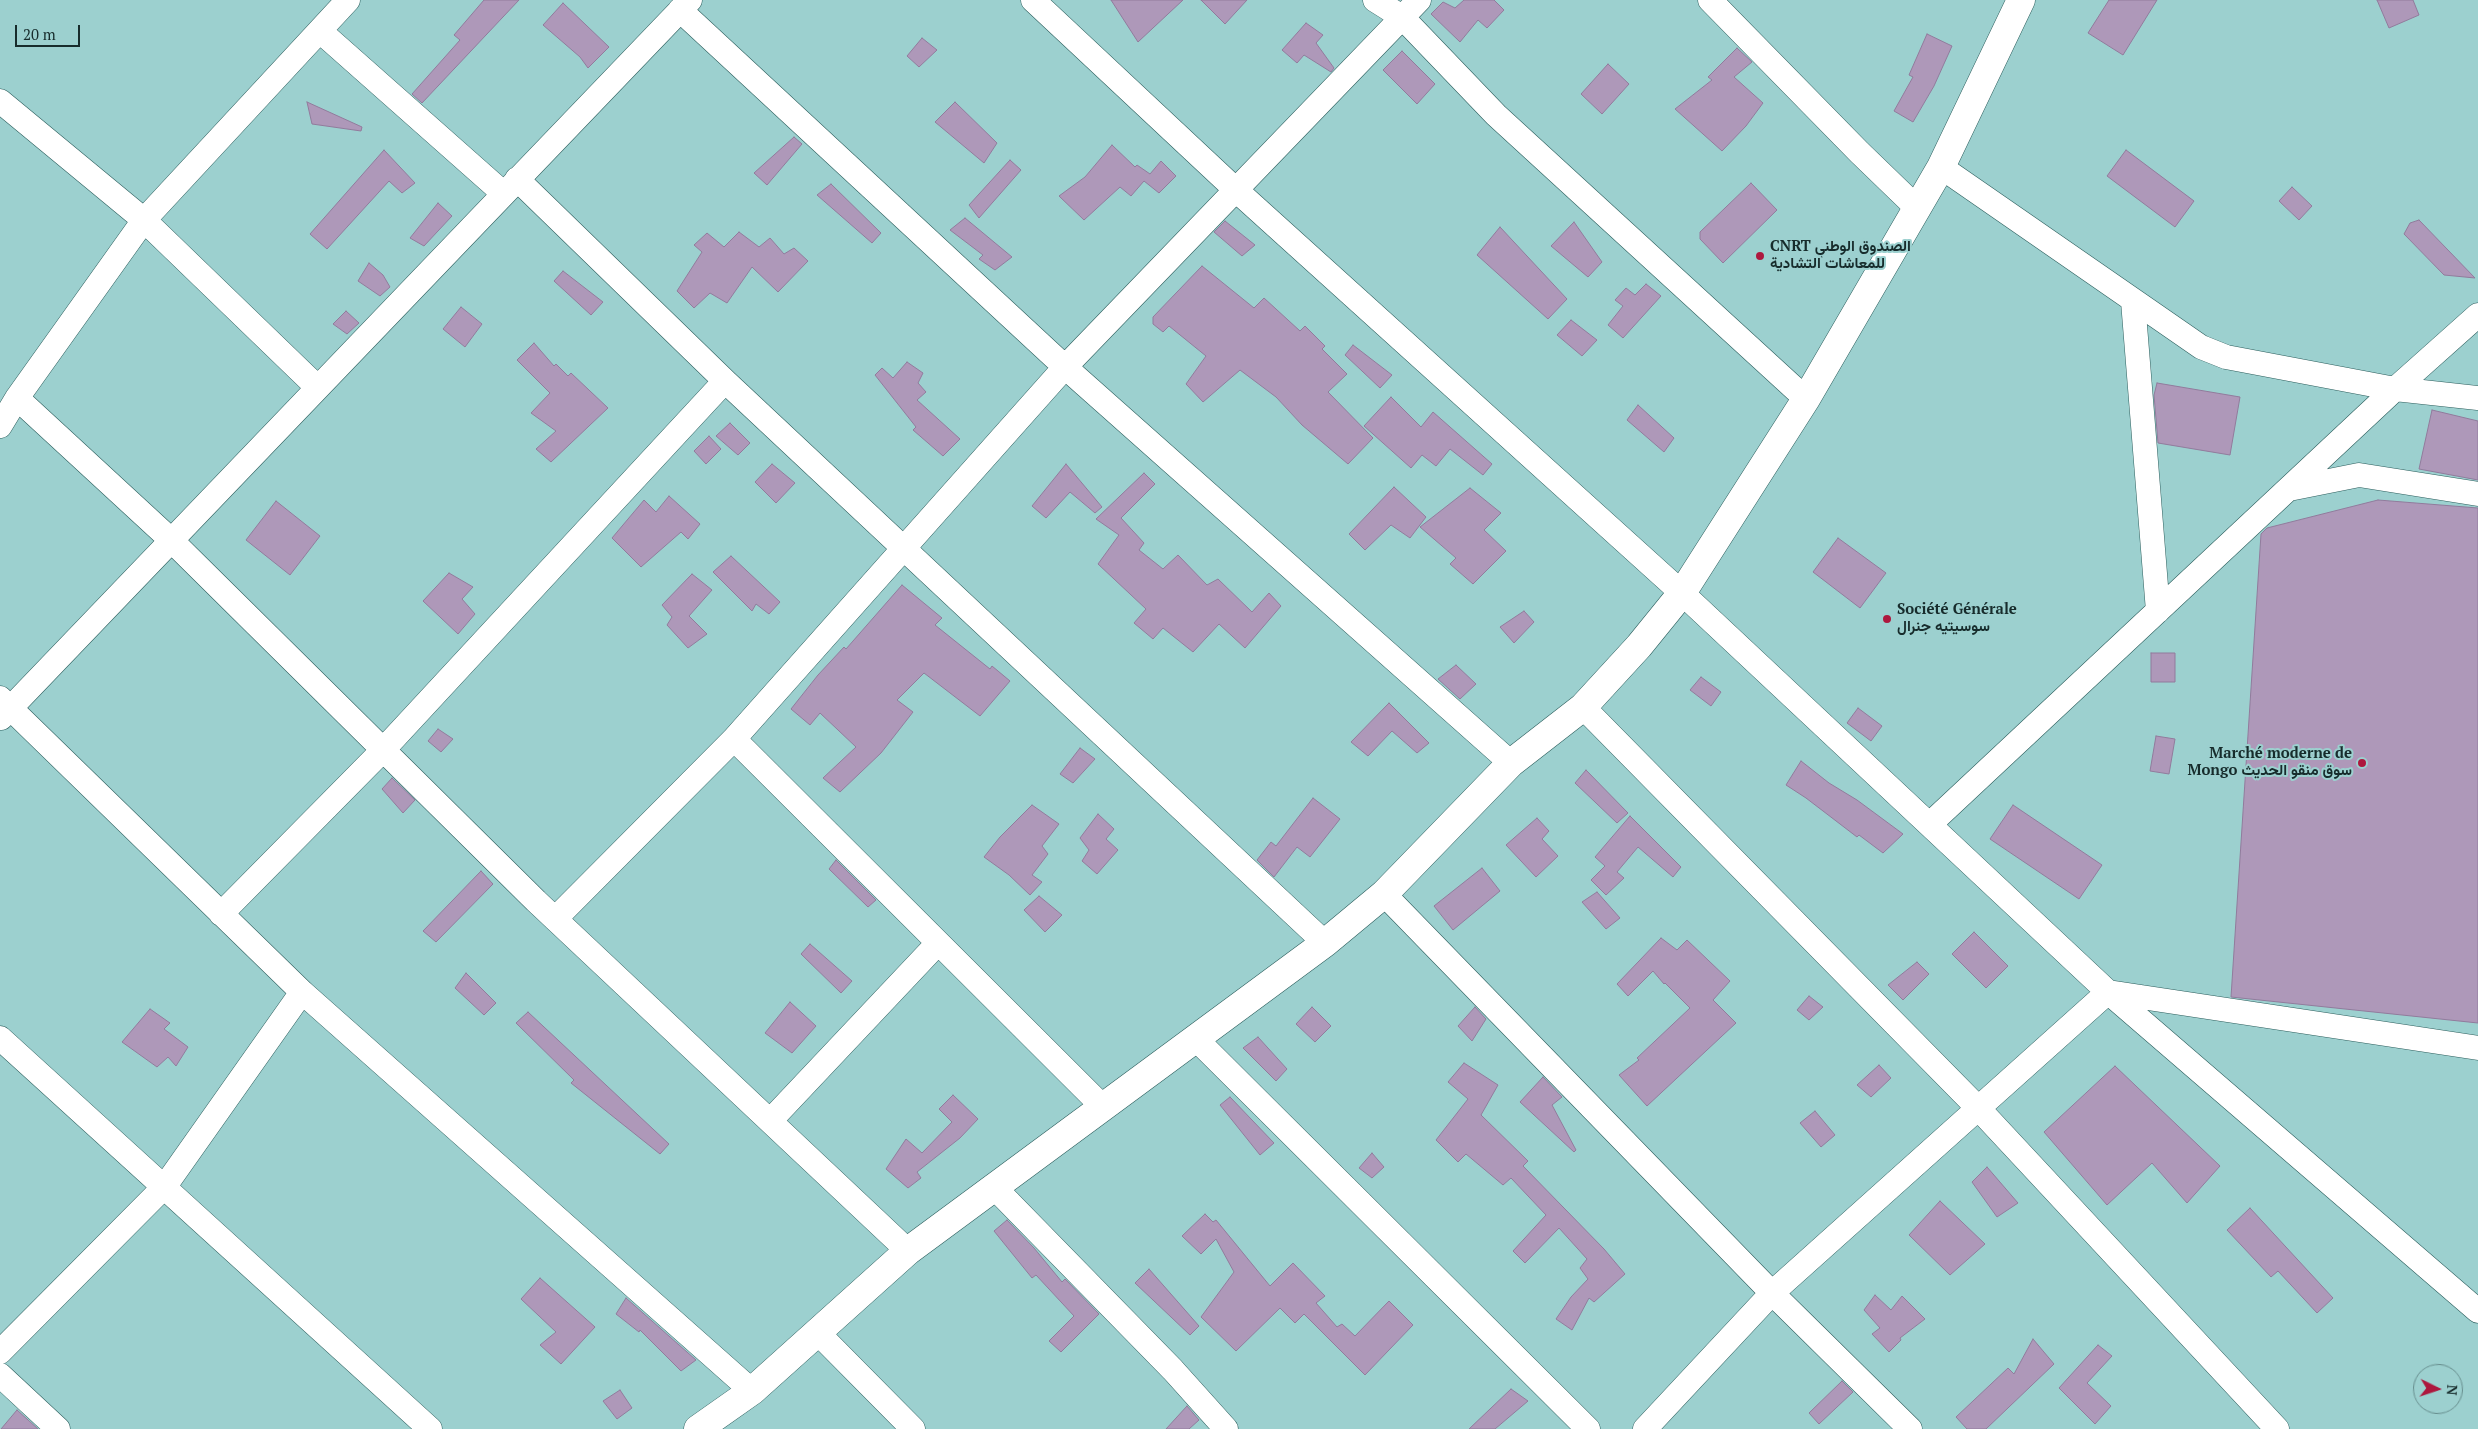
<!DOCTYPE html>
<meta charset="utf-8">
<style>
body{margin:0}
#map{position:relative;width:2478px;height:1429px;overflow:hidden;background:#9cd0cf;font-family:"PT Serif",serif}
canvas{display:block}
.north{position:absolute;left:2413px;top:1364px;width:50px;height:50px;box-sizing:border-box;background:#9cd0cf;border:1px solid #678e8e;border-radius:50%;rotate:94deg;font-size:14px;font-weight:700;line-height:20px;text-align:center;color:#172c2c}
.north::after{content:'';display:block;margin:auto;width:18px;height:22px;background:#ad183e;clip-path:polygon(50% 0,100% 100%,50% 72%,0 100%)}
.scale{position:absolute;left:15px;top:25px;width:65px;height:22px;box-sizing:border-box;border:2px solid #172c2c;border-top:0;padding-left:6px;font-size:15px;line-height:18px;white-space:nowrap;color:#172c2c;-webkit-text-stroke:4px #9cd0cf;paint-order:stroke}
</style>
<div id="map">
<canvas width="2478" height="1429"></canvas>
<div class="north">N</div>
<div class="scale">20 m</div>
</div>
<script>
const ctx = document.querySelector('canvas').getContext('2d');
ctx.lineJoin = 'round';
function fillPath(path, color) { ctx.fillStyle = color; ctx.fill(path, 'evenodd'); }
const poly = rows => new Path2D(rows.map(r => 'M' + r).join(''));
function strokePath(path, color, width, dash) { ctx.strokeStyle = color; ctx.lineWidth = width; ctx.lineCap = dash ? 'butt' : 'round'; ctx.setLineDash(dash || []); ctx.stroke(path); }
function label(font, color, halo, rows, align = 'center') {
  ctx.font = font + ' "PT Serif",Vazirmatn,serif'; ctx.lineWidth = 4; ctx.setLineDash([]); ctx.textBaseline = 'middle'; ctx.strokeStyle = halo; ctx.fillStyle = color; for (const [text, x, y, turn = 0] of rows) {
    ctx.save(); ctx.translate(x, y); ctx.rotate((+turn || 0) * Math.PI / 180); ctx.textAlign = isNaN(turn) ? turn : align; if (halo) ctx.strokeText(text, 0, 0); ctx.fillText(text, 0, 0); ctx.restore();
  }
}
const building = poly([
 [484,0,519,0,422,103,412,94,460,40,454,35,484,0],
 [1111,0,1183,0,1138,42,1111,0],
 [1201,0,1247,0,1225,24,1201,0],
 [1464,0,1494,0,1504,10,1487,28,1478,20,1460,42,1431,14,1443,2,1455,8,1464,0],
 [2109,0,2157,0,2123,55,2088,33,2109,0],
 [2377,0,2413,0,2419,15,2389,28,2377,0],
 [563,3,609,47,588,68,580,57,543,25,563,3],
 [1306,23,1323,35,1316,43,1334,68,1331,72,1304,55,1297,63,1282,50,1306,23],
 [1927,34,1952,46,1934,86,1913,122,1894,111,1913,77,1909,75,1927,34],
 [922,38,937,50,919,67,907,56,922,38],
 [1737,48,1752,62,1734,77,1763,103,1746,126,1722,151,1675,109,1712,80,1708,77,1737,48],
 [1402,51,1435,84,1417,104,1383,70,1402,51],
 [1608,64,1629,84,1602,114,1581,94,1608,64],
 [307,102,362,127,361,131,312,124,307,102],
 [955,102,997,143,984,163,935,122,955,102],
 [794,137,802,144,767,185,754,173,794,137],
 [1112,145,1135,167,1137,165,1150,174,1161,161,1176,176,1159,193,1144,181,1131,196,1120,187,1084,220,1059,196,1085,177,1112,145],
 [384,150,415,183,402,193,389,181,327,249,310,234,384,150],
 [2126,150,2194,201,2175,227,2107,176,2126,150],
 [1010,160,1021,170,979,218,969,205,1010,160],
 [1751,183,1777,210,1723,263,1700,239,1700,232,1751,183],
 [831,184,881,233,872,243,817,195,831,184],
 [2292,187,2312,206,2299,220,2279,201,2292,187],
 [438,203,452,216,424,246,410,238,438,203],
 [965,218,1012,257,995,270,979,259,983,255,950,230,965,218],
 [2419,220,2475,278,2444,275,2404,234,2410,223,2419,220],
 [1225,221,1255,245,1242,256,1214,232,1225,221],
 [1574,222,1602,262,1588,277,1551,246,1574,222],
 [1500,227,1567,299,1548,319,1477,255,1500,227],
 [739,232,759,247,770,238,784,254,794,248,808,261,778,292,752,267,727,303,710,293,694,308,677,291,702,252,694,245,707,233,724,247,739,232],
 [369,263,383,275,390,287,380,296,358,281,369,263],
 [1202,266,1254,308,1264,298,1300,331,1305,326,1325,346,1322,349,1347,374,1328,392,1373,438,1348,464,1302,425,1276,397,1240,370,1203,402,1186,384,1206,356,1169,326,1163,332,1153,324,1153,317,1202,266],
 [563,271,603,302,591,315,554,281,563,271],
 [1646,284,1661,296,1623,338,1608,325,1623,306,1615,300,1626,288,1635,295,1646,284],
 [461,307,482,324,465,347,443,329,461,307],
 [346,311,359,323,347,334,333,324,346,311],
 [1571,320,1597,340,1582,356,1557,335,1571,320],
 [534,343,554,366,556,364,568,376,571,373,608,408,551,462,536,449,556,431,531,413,550,393,517,360,534,343],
 [1353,345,1392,375,1380,388,1345,355,1353,345],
 [907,362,923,373,918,383,926,392,917,400,960,439,943,456,913,430,916,427,875,375,882,368,893,378,907,362],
 [2157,383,2240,397,2230,455,2158,443,2154,395,2157,383],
 [1391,397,1421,427,1433,412,1492,464,1483,475,1450,449,1436,466,1422,455,1411,468,1364,426,1391,397],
 [1638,405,1674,438,1664,452,1627,420,1638,405],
 [2432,410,2478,421,2478,480,2419,469,2432,410],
 [730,423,750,443,738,455,716,436,730,423],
 [709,436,721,449,706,464,694,451,709,436],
 [772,464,795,483,776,503,755,482,772,464],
 [1066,464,1102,507,1095,513,1070,492,1046,518,1032,506,1066,464],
 [1144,473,1155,484,1121,518,1144,543,1139,550,1163,569,1178,555,1207,585,1218,579,1252,612,1269,593,1281,606,1245,648,1219,624,1193,652,1163,628,1153,639,1134,623,1146,609,1098,564,1119,535,1096,519,1144,473],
 [1394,487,1426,517,1410,538,1391,525,1365,550,1349,534,1394,487],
 [1470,488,1501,513,1484,530,1506,551,1473,584,1450,564,1456,558,1420,527,1470,488],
 [669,496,700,524,688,539,681,532,641,567,612,538,644,500,656,512,669,496],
 [2378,500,2478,508,2478,1023,2231,997,2261,534,2267,528,2378,500],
 [276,501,320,536,290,575,246,540,276,501],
 [1838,538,1886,573,1860,608,1813,572,1838,538],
 [731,556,780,602,769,614,756,604,752,611,713,572,731,556],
 [449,573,473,587,462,599,475,614,458,634,423,601,449,573],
 [692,574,712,590,689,616,707,634,688,648,667,625,672,617,662,605,692,574],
 [902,585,942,618,935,625,990,669,992,666,1010,681,980,716,924,673,897,700,913,712,881,753,840,792,823,778,856,747,820,713,810,725,791,709,818,675,844,647,846,649,902,585],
 [1524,611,1534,622,1514,643,1500,627,1524,611],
 [2151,653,2175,653,2175,682,2151,682,2151,653],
 [1456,665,1476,684,1460,699,1438,679,1456,665],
 [1701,677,1721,692,1711,706,1690,690,1701,677],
 [1389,703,1429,743,1417,753,1392,731,1368,756,1351,742,1389,703],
 [1858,708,1882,726,1871,741,1847,723,1858,708],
 [438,729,453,739,441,752,428,741,438,729],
 [2156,736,2175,739,2169,774,2150,771,2156,736],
 [1080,748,1095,759,1073,783,1060,774,1080,748],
 [1801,761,1829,783,1857,800,1903,834,1883,853,1859,835,1857,837,1806,798,1786,785,1801,761],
 [1586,770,1628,813,1617,823,1575,783,1586,770],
 [392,778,415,800,403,813,382,789,392,778],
 [1313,798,1340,819,1310,857,1297,847,1274,877,1257,860,1271,842,1276,846,1313,798],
 [1032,805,1059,824,1042,846,1048,854,1032,875,1042,882,1030,895,1009,875,984,857,1000,837,1032,805],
 [2013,805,2102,865,2079,899,1990,839,2013,805],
 [1098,814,1114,829,1106,839,1118,850,1097,874,1082,861,1089,850,1080,838,1098,814],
 [1630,816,1681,867,1673,877,1638,847,1617,872,1624,878,1606,895,1591,880,1605,866,1595,857,1630,816],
 [1537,818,1549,831,1542,839,1558,856,1536,877,1506,845,1537,818],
 [836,860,876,900,868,907,829,869,836,860],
 [1482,868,1500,891,1453,930,1434,906,1482,868],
 [481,871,493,884,436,942,423,931,481,871],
 [1597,892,1620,918,1606,929,1582,902,1597,892],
 [1039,896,1062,915,1045,932,1024,910,1039,896],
 [1974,932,2008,966,1986,988,1952,954,1974,932],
 [1661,938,1677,950,1687,940,1730,981,1713,1000,1736,1023,1647,1106,1619,1075,1639,1060,1637,1058,1690,1008,1665,983,1664,984,1653,971,1628,996,1617,984,1661,938],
 [810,944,852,981,841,993,801,954,810,944],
 [1917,962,1929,974,1903,1000,1888,985,1917,962],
 [466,973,496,1003,484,1015,455,988,466,973],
 [1809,996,1823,1007,1809,1020,1797,1010,1809,996],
 [790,1002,816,1026,792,1053,765,1033,790,1002],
 [1312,1007,1331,1026,1315,1042,1296,1024,1312,1007],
 [1475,1007,1486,1019,1472,1041,1458,1026,1475,1007],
 [150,1009,170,1023,164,1029,188,1047,176,1066,168,1057,157,1067,122,1042,150,1009],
 [528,1012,669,1144,660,1154,571,1083,574,1080,516,1023,528,1012],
 [1258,1037,1287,1069,1276,1081,1243,1048,1258,1037],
 [1464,1063,1498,1085,1481,1115,1528,1161,1523,1166,1604,1249,1625,1274,1594,1302,1589,1298,1572,1330,1556,1319,1571,1297,1588,1279,1580,1268,1587,1259,1559,1228,1525,1263,1513,1251,1546,1215,1511,1178,1503,1185,1466,1154,1458,1162,1436,1140,1468,1099,1448,1082,1464,1063],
 [1879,1065,1891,1078,1871,1097,1857,1085,1879,1065],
 [2115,1066,2220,1166,2187,1203,2152,1163,2107,1205,2044,1132,2115,1066],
 [1543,1077,1562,1097,1552,1105,1576,1150,1574,1152,1520,1102,1543,1077],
 [953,1095,978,1119,960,1138,917,1172,921,1178,908,1188,886,1169,906,1139,922,1153,952,1122,939,1109,953,1095],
 [1230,1097,1274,1143,1260,1155,1220,1105,1230,1097],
 [1815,1111,1835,1135,1821,1147,1800,1123,1815,1111],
 [1372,1153,1384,1167,1372,1178,1359,1168,1372,1153],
 [1987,1167,2018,1203,1997,1217,1972,1182,1987,1167],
 [1940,1201,1985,1244,1950,1275,1909,1235,1940,1201],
 [2250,1208,2333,1298,2317,1313,2278,1271,2271,1277,2227,1230,2250,1208],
 [1205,1214,1213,1222,1216,1220,1270,1286,1293,1263,1325,1296,1316,1303,1337,1327,1342,1324,1355,1336,1389,1301,1413,1325,1365,1375,1304,1314,1295,1323,1280,1308,1236,1351,1201,1317,1234,1272,1216,1239,1201,1254,1182,1236,1205,1214],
 [1007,1220,1034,1248,1062,1282,1065,1279,1099,1314,1061,1352,1049,1341,1074,1316,1036,1275,1032,1278,994,1231,1007,1220],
 [1149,1269,1199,1326,1190,1335,1135,1283,1149,1269],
 [540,1278,595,1327,561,1364,540,1345,556,1332,521,1299,540,1278],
 [1875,1295,1891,1310,1902,1296,1925,1319,1900,1338,1901,1340,1889,1352,1872,1334,1880,1328,1864,1310,1875,1295],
 [626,1298,696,1360,681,1371,640,1330,639,1332,616,1314,626,1298],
 [2033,1339,2054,1364,1986,1429,1967,1429,1956,1417,2008,1368,2014,1374,2033,1339],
 [2098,1345,2112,1356,2087,1383,2111,1406,2095,1424,2059,1388,2098,1345],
 [1842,1381,1853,1392,1819,1424,1809,1413,1842,1381],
 [1511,1389,1528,1401,1495,1429,1469,1429,1511,1389],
 [620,1390,632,1408,617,1419,603,1401,620,1390],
 [1187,1406,1199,1420,1189,1429,1166,1429,1187,1406],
 [17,1410,38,1429,1,1429,17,1410]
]);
const minor = poly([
 [1033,0,1236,190,1682,593,2108,992,1772,1293,1645,1429],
 [1375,0,1402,17,1496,115,1806,399],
 [1710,0,1859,152,1918,209],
 [680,10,1065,367,1511,763],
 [320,31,503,193],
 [0,101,144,220,317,387],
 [1941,167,2201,347,2226,357,2395,389,2478,398],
 [517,179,725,381,1325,943],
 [2133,301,2158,611],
 [17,398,171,540,536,901,908,1251],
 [0,426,17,398,144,220,348,0],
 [2289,489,2359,475,2478,494],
 [0,698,302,992,752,1391],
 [1583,707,1979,1109,2277,1429],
 [1,718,690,0],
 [734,739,1103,1107],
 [1930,824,2395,389,2478,315],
 [1384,894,1772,1293,1910,1429],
 [221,914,383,750,725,381],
 [555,919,734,739,1065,367,1419,0],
 [2108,992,2478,1311],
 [2108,992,2478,1048],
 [0,1038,430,1429],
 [1196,1039,1588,1429],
 [770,1121,938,943],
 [995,1188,1173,1370,1226,1429],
 [817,1332,913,1429],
 [0,1352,165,1186,302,992],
 [0,1375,58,1429]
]);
const trunk = poly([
 [698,1429,752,1391,908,1251,1325,943,1384,894,1511,763,1583,707,1639,646,1682,593,1806,399,1941,167,2021,0]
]);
const markers = [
 [1760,256,5,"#ad183e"],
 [1887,619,5,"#ad183e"],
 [2362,763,5,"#ad183e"]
];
const poiNames = [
 ["CNRT الصندوق الوطني",1770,247],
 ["للمعاشات التشادية",1770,264],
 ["Société Générale",1897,610],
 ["سوسيتيه جنرال",1897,627],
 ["Marché moderne de",2352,754,"right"],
 ["Mongo سوق منقو الحديث",2352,771,"right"]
];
fillPath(building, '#ae98b9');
strokePath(building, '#917b9c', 1);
strokePath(minor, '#2c5e5d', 25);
strokePath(trunk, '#2c5e5d', 29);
strokePath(minor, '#fff', 24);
strokePath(trunk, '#fff', 28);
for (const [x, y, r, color] of markers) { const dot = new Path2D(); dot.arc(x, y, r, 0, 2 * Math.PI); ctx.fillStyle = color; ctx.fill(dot); strokePath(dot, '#9cd0cf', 2); }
label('bold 15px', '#172c2c', '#9cd0cf', poiNames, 'left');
</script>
